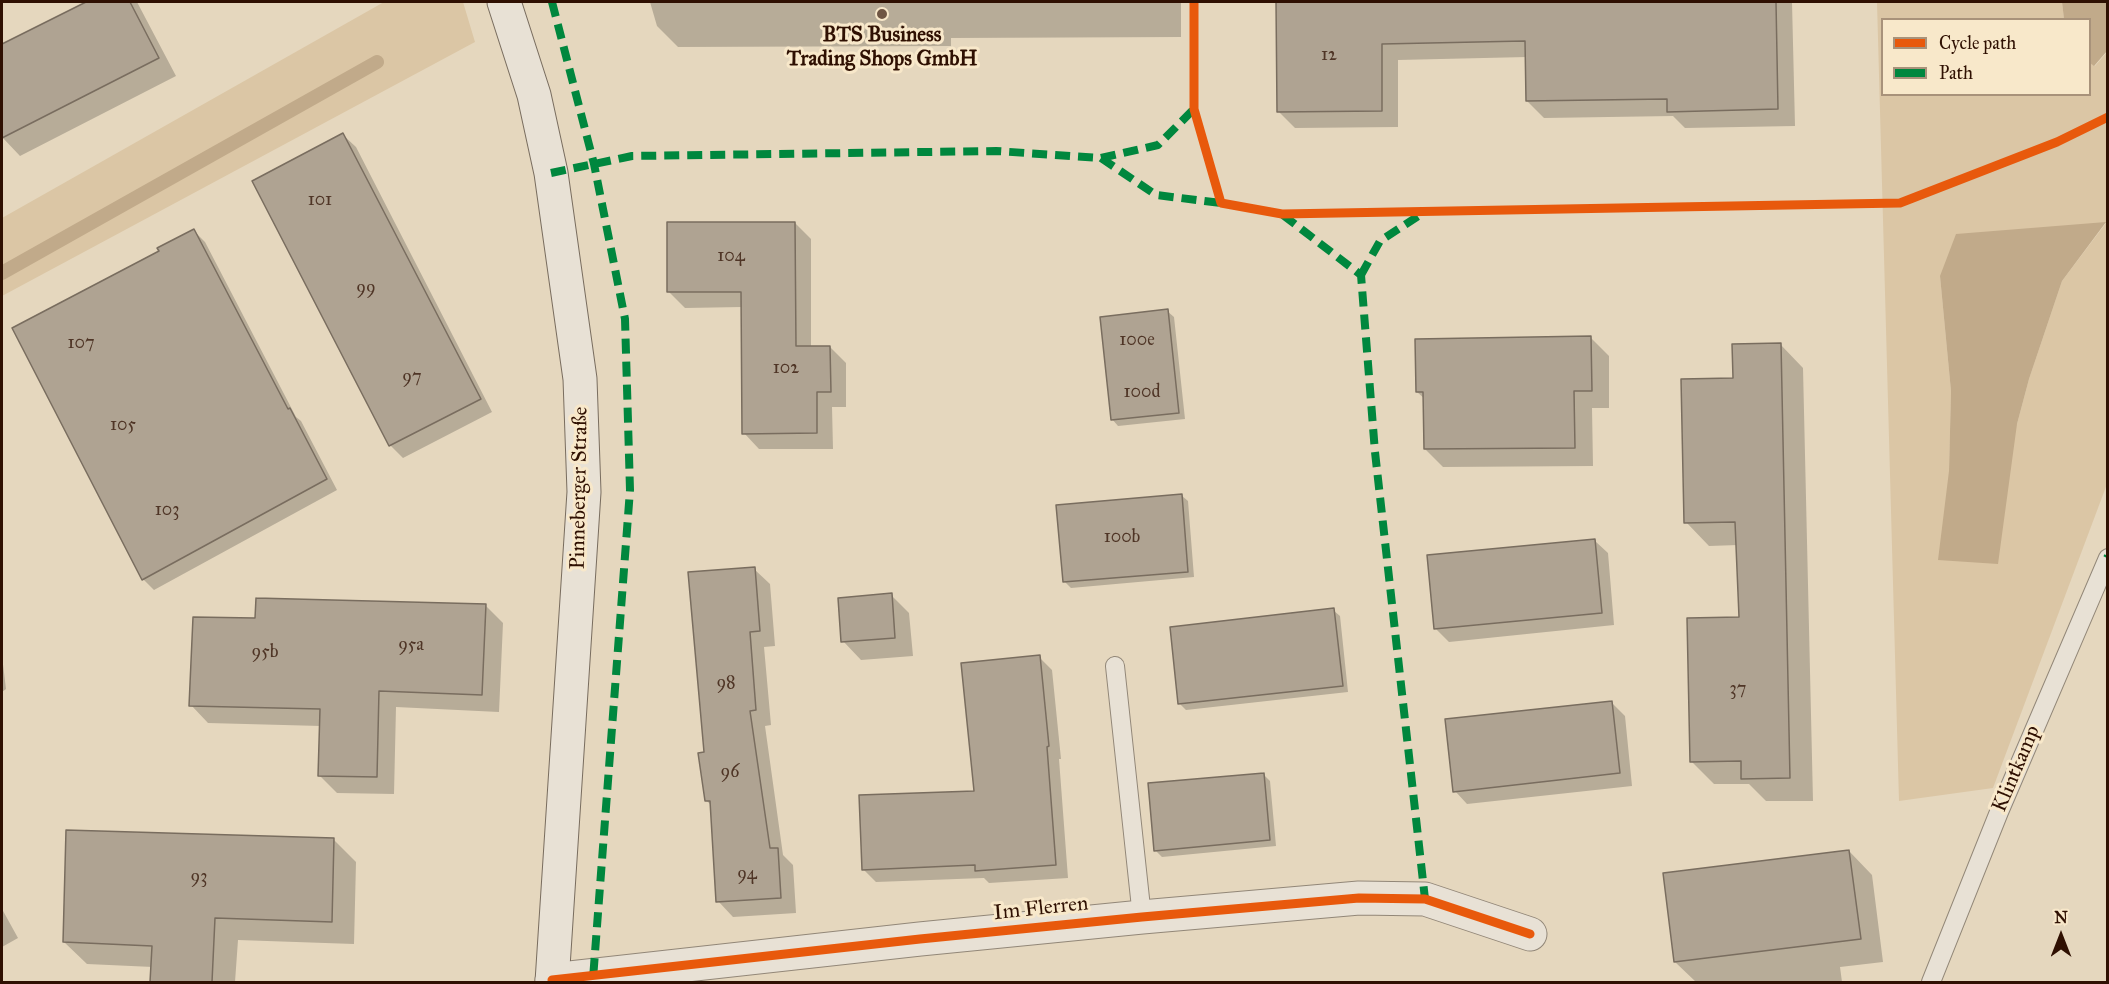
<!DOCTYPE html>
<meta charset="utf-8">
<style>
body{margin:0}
#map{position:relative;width:2109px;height:984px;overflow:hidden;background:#e5d7be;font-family:"IM FELL Great Primer",serif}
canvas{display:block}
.frame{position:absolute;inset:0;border:3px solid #2f1002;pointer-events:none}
.legend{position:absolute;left:1881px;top:18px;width:210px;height:78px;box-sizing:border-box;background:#f8e8ca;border:2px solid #a8927a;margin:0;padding:8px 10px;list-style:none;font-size:18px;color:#2f1002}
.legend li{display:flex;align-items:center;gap:12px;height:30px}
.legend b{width:30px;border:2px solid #a8927a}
.north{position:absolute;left:2031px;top:906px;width:60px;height:60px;-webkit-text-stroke:4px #f8e8ca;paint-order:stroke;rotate:0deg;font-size:16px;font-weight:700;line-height:24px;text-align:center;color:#2f1002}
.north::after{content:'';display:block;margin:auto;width:21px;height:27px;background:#2f1002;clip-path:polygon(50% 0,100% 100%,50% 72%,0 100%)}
</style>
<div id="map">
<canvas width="2109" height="984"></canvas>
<div class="frame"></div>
<ul class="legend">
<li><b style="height:8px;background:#e8590c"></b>Cycle path</li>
<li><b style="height:8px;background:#00873e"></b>Path</li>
</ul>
<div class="north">N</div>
</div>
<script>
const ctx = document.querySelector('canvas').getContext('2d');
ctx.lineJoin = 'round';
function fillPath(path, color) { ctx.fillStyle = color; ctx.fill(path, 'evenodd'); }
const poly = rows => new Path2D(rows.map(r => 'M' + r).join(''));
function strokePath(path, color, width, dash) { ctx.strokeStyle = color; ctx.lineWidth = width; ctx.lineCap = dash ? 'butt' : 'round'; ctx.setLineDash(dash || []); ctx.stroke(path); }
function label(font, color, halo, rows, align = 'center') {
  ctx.font = font + ' "IM FELL Great Primer",serif'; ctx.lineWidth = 6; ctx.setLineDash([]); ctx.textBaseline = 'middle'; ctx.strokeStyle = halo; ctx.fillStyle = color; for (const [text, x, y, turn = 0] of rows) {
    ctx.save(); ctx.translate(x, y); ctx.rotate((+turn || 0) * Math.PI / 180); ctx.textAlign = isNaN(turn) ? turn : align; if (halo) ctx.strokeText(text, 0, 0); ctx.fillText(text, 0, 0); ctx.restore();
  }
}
const green = poly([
 [384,2,463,2,475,42,2,296,2,218],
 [1877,2,2062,2,2064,19,1882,20,1882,94,2090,94,2090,63,2095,66,2108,51,2107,484,1993,788,1899,801],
 [2106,223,2062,281,2029,379,2017,424,1949,471,1951,391,1940,276]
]);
const water = poly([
 [2062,2,2107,2,2107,51,2094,66,2090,63,2090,20,2064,19],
 [2106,222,2062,281,2029,379,2017,424,1998,564,1938,560,1949,471,1951,391,1940,276,1956,234]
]);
const shadow = poly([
 [89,2,137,2,176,76,20,156,2,137,2,46],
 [650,2,1181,2,1181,37,951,38,951,46,678,47,657,26],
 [1278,2,1792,2,1795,126,1685,128,1673,116,1544,118,1527,101,1527,57,1398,60,1398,127,1295,128,1278,111],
 [343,135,356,147,492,412,403,458,390,445],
 [795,223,811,239,811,348,830,347,846,363,846,407,832,407,833,449,759,449,744,433,742,307,685,308,669,292],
 [194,231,205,242,296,417,301,421,337,490,154,590,143,579,161,252],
 [1167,311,1174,317,1185,419,1118,426,1112,419],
 [1591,338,1609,356,1609,408,1592,408,1593,466,1443,467,1425,449,1425,399,1417,392],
 [1780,344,1803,368,1813,801,1766,801,1749,784,1714,784,1691,761,1740,618,1738,545,1709,546,1686,522,1735,380],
 [1181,495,1188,501,1194,577,1071,588,1065,582],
 [1595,541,1608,553,1614,625,1449,642,1436,629],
 [754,569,770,584,775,646,764,647,771,725,765,726,783,855,793,865,796,913,733,917,718,901,712,806,707,801,705,753],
 [891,595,909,613,913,656,861,660,843,641],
 [485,605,503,623,499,712,396,707,394,794,337,793,320,776,321,726,208,723,191,705],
 [1333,610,1340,616,1348,692,1186,710,1180,704],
 [2,656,6,689,2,692],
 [1039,657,1052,670,1061,759,1059,759,1068,878,989,883,984,878,876,882,863,869,976,792],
 [1612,703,1625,716,1632,786,1467,804,1455,791],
 [1263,774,1270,781,1276,846,1162,857,1156,851],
 [334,840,356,862,354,944,238,940,235,982,152,982,153,967,87,964,64,942],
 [1849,851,1872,875,1883,962,1840,967,1842,982,1696,982,1675,962],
 [2,909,18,938,2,947]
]);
const stream = poly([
 [2,273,377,62]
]);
const building = poly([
 [86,2,130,2,159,58,2,138,2,44,86,2],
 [1276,2,1776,2,1778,109,1667,112,1667,99,1526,101,1525,41,1382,44,1382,111,1277,112,1276,2],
 [343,133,481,399,389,446,252,181,343,133],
 [667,222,795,222,796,346,830,346,831,392,817,392,817,433,742,434,741,292,667,292,667,222],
 [194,229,288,409,290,408,327,479,142,580,12,328,159,251,157,248,194,229],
 [1168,309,1179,413,1111,420,1100,317,1168,309],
 [1591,336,1592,391,1574,391,1575,448,1424,449,1423,392,1416,392,1415,339,1591,336],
 [1781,343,1790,778,1741,779,1741,761,1690,762,1687,618,1739,617,1735,522,1684,523,1681,379,1733,378,1732,344,1781,343],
 [1182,494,1188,572,1063,582,1056,505,1182,494],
 [1595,539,1602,613,1434,629,1427,555,1595,539],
 [755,567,760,631,750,632,756,710,750,711,770,848,778,848,781,898,716,902,710,801,705,801,698,753,704,752,688,572,755,567],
 [892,593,895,638,841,642,838,598,892,593],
 [256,598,486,604,482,695,379,691,377,777,318,776,320,709,189,706,193,617,255,618,256,598],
 [1334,608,1343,686,1178,704,1170,627,1334,608],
 [1040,655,1049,746,1047,747,1056,865,975,871,975,865,862,870,859,795,974,791,961,663,1040,655],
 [1612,701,1620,773,1453,792,1445,719,1612,701],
 [1264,773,1270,840,1154,851,1148,783,1264,773],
 [66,830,334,838,332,922,215,918,212,982,150,982,152,946,63,942,66,830],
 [1849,850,1861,939,1674,962,1663,873,1849,850]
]);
const lane = poly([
 [1115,666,1142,917],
 [1931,982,1999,812,2108,558]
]);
const street = poly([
 [552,980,920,939,1142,917,1359,898,1425,899,1530,934]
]);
const secondary = poly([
 [504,2,534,95,551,173,580,379,584,492,552,982]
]);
const quiet = poly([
 [552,2,594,164,625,319,630,490,593,979],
 [1101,158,1156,195,1221,203],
 [551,173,632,156,996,151,1101,158,1158,145,1194,109],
 [1283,215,1361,275,1375,452,1425,899],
 [1361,275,1380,241,1423,213],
 [2107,558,2108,556]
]);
const cycleway = poly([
 [1194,2,1194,109,1221,203,1282,214,1900,203,2057,142,2108,117],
 [552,980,920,939,1142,917,1359,898,1425,899,1530,934]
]);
const markers = [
 [882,14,6,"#6f5644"]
];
const numberNames = [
 ["12",1329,56],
 ["101",320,201],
 ["104",731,257],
 ["99",366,289],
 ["100e",1137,341],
 ["107",81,344],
 ["102",786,369],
 ["97",412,378],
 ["100d",1142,393],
 ["105",123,426],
 ["103",167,511],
 ["100b",1122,538],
 ["95a",411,646],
 ["95b",265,653],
 ["98",726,684],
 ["37",1738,690],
 ["96",730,773],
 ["94",747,875],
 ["93",199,878]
];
const poiNames = [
 ["BTS Business",882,36],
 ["Trading Shops GmbH",882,60]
];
const streetNames = [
 ["Pinneberger Straße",580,488,-89],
 ["Klintkamp",2017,769,-67],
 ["Im Flerren",1041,909,-6]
];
fillPath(green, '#dbc6a5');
fillPath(water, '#c1aa8a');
fillPath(shadow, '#0003');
strokePath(stream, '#c1aa8a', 14);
fillPath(building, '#afa392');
strokePath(building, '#796d5f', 1.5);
strokePath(lane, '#928778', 20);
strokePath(street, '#928778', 35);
strokePath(secondary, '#796d5f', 35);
strokePath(lane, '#e8e1d5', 18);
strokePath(street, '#e8e1d5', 33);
strokePath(secondary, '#e8e1d5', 33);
strokePath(quiet, '#00873e', 8, [15, 8]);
strokePath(cycleway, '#e8590c', 9);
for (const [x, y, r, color] of markers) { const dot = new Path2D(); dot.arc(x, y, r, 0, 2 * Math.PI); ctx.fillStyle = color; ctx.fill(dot); strokePath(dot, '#f8e8ca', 2); }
label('18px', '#4f3526', null, numberNames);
label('bold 21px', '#2f1002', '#f8e8ca', poiNames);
label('21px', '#2f1002', '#f8e8ca', streetNames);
</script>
